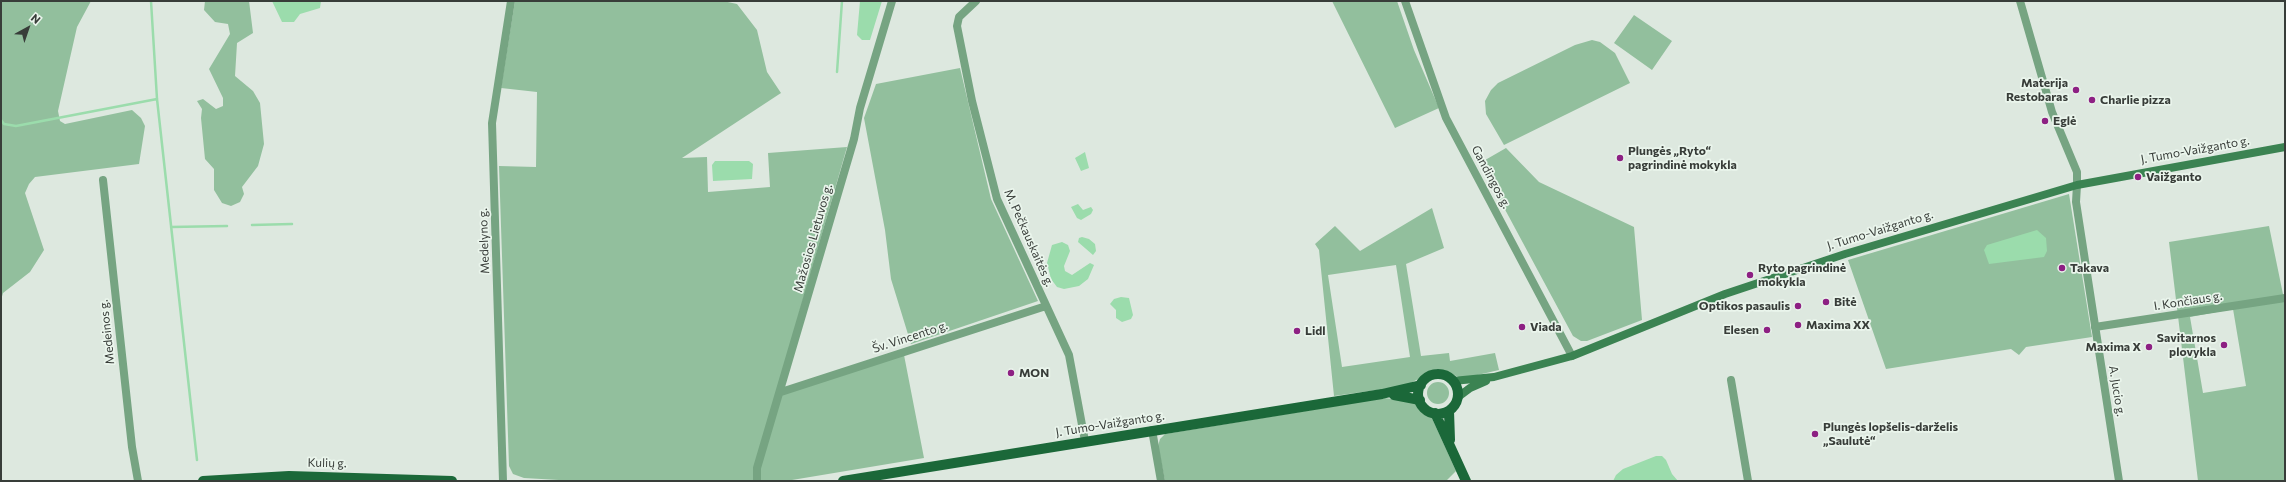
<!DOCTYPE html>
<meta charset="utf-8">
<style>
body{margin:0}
#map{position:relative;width:2286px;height:482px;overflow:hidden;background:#dde8df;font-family:Commissioner,sans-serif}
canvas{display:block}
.frame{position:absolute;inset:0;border:2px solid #383d39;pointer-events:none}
.north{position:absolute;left:8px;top:8px;width:40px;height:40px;-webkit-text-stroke:3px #eaf5ec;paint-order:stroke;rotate:40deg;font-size:11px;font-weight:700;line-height:16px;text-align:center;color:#383d39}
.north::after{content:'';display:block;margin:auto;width:14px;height:18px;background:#383d39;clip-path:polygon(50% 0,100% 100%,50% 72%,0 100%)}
</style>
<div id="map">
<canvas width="2286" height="482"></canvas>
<div class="frame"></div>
<div class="north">N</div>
</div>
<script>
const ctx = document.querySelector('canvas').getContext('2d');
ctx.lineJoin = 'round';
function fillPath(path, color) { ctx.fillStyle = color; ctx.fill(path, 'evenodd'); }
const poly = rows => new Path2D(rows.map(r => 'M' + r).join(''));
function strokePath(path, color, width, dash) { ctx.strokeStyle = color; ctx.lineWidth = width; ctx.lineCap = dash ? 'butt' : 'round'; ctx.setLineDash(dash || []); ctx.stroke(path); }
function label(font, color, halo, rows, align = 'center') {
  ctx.font = font + ' Commissioner,sans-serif'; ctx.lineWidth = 3.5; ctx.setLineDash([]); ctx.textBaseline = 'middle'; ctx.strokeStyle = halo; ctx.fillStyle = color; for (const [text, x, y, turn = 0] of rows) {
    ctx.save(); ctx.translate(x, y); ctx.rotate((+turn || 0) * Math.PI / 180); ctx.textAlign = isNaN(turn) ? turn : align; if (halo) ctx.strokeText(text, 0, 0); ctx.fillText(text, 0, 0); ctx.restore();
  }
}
const green = poly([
 [1,1,91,1,77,27,58,111,60,121,65,124,132,110,141,118,145,126,139,164,35,177,29,184,25,193,44,250,30,272,3,293,1,300],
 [205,1,249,1,253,33,237,43,235,76,253,91,260,103,264,144,258,166,242,187,244,194,240,202,231,206,222,203,214,190,214,169,205,159,201,118,202,109,197,101,203,99,216,109,223,106,223,98,209,69,230,34,228,24,215,22,204,10],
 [515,1,723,1,737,4,757,30,767,72,781,93,682,158,707,157,708,192,770,187,768,153,847,147,775,397,904,355,924,458,786,481,576,481,524,478,513,474,509,466,499,166,536,167,537,92,501,88],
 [1332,1,1397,1,1414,50,1439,108,1395,128],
 [1634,15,1672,41,1652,70,1614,43],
 [1592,40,1600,42,1615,53,1630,83,1504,145,1486,114,1485,101,1491,90,1498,83,1575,45],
 [960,68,991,199,1038,301,911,344,891,279,885,230,864,118,876,84],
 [1506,148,1539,182,1634,227,1642,320,1587,341,1581,341,1573,336,1480,163],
 [2069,194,2092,337,2026,347,2019,355,2011,349,1886,369,1848,260],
 [1432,208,1444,248,1406,264,1421,356,1449,353,1450,361,1495,353,1499,370,1469,377,1459,377,1437,369,1405,386,1334,396,1319,250,1315,244,1335,226,1360,251],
 [1396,265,1410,357,1342,367,1328,275],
 [2269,226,2285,304,2285,481,2198,481,2169,242],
 [2233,309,2246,386,2203,393,2190,317],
 '1427 393a11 11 0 1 1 22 0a11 11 0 1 1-22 0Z',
 [1384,398,1413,401,1431,416,1456,471,1446,481,1165,481,1158,446,1160,439,1165,434]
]);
const water = poly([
 [272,1,321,1,320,8,300,14,294,22,282,22],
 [860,1,882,1,870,40,862,40,857,35],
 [1085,152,1089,168,1081,171,1075,158],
 [715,161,749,161,753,164,752,179,713,181,712,165],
 [1078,204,1083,210,1091,207,1093,210,1091,214,1081,220,1077,218,1071,207],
 [2037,230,2046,238,2047,251,2044,257,1989,264,1984,250,1987,245],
 [1082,237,1089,239,1095,244,1096,251,1093,255,1078,242,1079,238],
 [1062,242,1068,245,1070,251,1064,266,1065,271,1072,275,1090,263,1094,265,1088,279,1079,286,1064,289,1057,287,1051,279,1047,263,1052,245],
 [1121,297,1129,298,1133,315,1131,319,1122,322,1116,318,1116,310,1110,304,1114,299],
 [1656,456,1662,456,1666,460,1672,474,1678,481,1613,481,1616,475,1623,469]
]);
const stream = poly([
 [151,1,157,99,197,460],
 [837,72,842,1],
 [1,120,4,124,16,126,157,99],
 [252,225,292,224],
 [171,227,227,226]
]);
const minor = poly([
 [976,1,959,17,957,26,972,101,997,199,1069,355,1085,441],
 [1405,1,1446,118,1572,356],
 [2020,1,2052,112,2077,172,2077,185],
 [103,180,132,447,138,481],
 [2095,327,2285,298],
 [1731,380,1748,481],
 [781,392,1046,306],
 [1152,430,1161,481],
 [503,481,492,123,511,1],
 [757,481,757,468,854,139,860,108,892,1]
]);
const tertiary = poly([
 [2077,185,2076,202,2119,481]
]);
const secondary = poly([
 [1453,381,1494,377,1572,356,1725,294,1845,254,2077,185,2285,147],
 [1458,397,1470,388,1486,381]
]);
const primary = poly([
 '1418 394a20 20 0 1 1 40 0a20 20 0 1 1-40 0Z',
 [1394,395,1420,400],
 [1449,411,1450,440],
 [1435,413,1466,481],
 [203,481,289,476,452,481],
 [843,481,1382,394,1421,385]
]);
const markers = [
 [2076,90,4,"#8d2083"],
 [2092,100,4,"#8d2083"],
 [2045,121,4,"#8d2083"],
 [1620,158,4,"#8d2083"],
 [2138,177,4,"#8d2083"],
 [2062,268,4,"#8d2083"],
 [1750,275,4,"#8d2083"],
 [1826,302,4,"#8d2083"],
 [1798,306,4,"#8d2083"],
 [1798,325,4,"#8d2083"],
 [1522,327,4,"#8d2083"],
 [1767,330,4,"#8d2083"],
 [1297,331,4,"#8d2083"],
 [2224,345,4,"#8d2083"],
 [2149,347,4,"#8d2083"],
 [1011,373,4,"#8d2083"],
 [1815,434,4,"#8d2083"]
];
const poiNames = [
 ["Materija",2068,83,"right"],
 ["Restobaras",2068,97,"right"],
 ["Charlie pizza",2100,100],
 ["Eglė",2053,121],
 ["Plungės „Ryto“",1628,151],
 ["pagrindinė mokykla",1628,165],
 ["Vaižganto",2146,177],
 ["Ryto pagrindinė",1758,268],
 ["mokykla",1758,282],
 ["Takava",2070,268],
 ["Bitė",1834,302],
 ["Optikos pasaulis",1790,306,"right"],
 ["Maxima XX",1806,325],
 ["Viada",1530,327],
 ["Elesen",1759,330,"right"],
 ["Lidl",1305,331],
 ["Savitarnos",2216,338,"right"],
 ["plovykla",2216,352,"right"],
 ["Maxima X",2141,347,"right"],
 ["MON",1019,373],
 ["Plungės lopšelis-darželis",1823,427],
 ["„Saulutė“",1823,441]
];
const streetNames = [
 ["J. Tumo-Vaižganto g.",2195,150,-10],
 ["Gandingos g.",1491,177,62],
 ["J. Tumo-Vaižganto g.",1880,230,-17],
 ["Mažosios Lietuvos g.",813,238,-74],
 ["M. Pečkauskaitės g.",1029,238,66],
 ["Medelyno g.",484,241,-92],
 ["I. Končiaus g.",2188,301,-9],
 ["Medeinos g.",107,332,-96],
 ["Šv. Vincento g.",910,337,-18],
 ["A. Jucio g.",2117,391,81],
 ["J. Tumo-Vaižganto g.",1110,424,-9],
 ["Kulių g.",327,463,1]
];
fillPath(green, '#92bf9d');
fillPath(water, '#9bdcac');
strokePath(stream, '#9bdcac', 2.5);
strokePath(minor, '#76a482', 8);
strokePath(tertiary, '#76a482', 8);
strokePath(secondary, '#3b8352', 8);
strokePath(primary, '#1b6839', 10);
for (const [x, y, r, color] of markers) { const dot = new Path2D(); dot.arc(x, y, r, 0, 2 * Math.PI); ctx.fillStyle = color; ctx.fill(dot); strokePath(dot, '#eaf5ec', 1.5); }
label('bold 12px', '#383d39', '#eaf5ec', poiNames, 'left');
label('12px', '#383d39', '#eaf5ec', streetNames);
</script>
